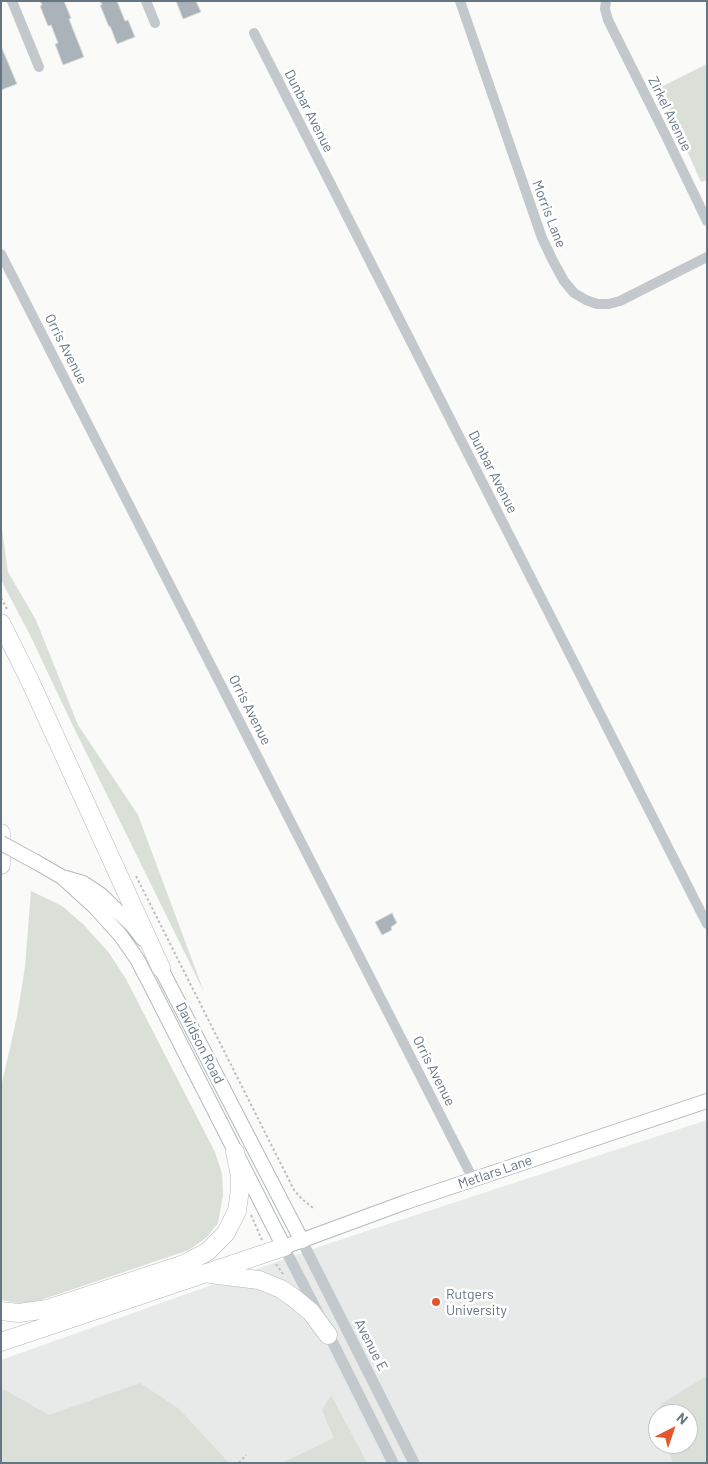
<!DOCTYPE html>
<style>
body{margin:0}
#map{position:relative;width:708px;height:1464px;overflow:hidden;background:#fafaf8;font-family:Barlow,sans-serif}
canvas{display:block}
.frame{position:absolute;inset:0;border:2px solid #657683;pointer-events:none}
.north{position:absolute;left:648px;top:1404px;width:50px;height:50px;box-sizing:border-box;background:#fff;border:1px solid #c1c8cd;border-radius:50%;rotate:41deg;font-size:14px;font-weight:700;line-height:20px;text-align:center;color:#657683}
.north::after{content:'';display:block;margin:auto;width:18px;height:22px;background:#e4572e;clip-path:polygon(50% 0,100% 100%,50% 72%,0 100%)}
</style>
<div id="map">
<canvas width="708" height="1464"></canvas>
<div class="frame"></div>
<div class="north">N</div>
</div>
<script>
const ctx = document.querySelector('canvas').getContext('2d');
ctx.lineJoin = 'round';
function fillPath(path, color) { ctx.fillStyle = color; ctx.fill(path, 'evenodd'); }
const poly = rows => new Path2D(rows.map(r => 'M' + r).join(''));
function strokePath(path, color, width, dash) { ctx.strokeStyle = color; ctx.lineWidth = width; ctx.lineCap = dash ? 'butt' : 'round'; ctx.setLineDash(dash || []); ctx.stroke(path); }
function label(font, color, halo, rows, align = 'center') {
  ctx.font = font + ' Barlow,sans-serif'; ctx.lineWidth = 5; ctx.setLineDash([]); ctx.textBaseline = 'middle'; ctx.strokeStyle = halo; ctx.fillStyle = color; for (const [text, x, y, turn = 0] of rows) {
    ctx.save(); ctx.translate(x, y); ctx.rotate((+turn || 0) * Math.PI / 180); ctx.textAlign = isNaN(turn) ? turn : align; if (halo) ctx.strokeText(text, 0, 0); ctx.fillText(text, 0, 0); ctx.restore();
  }
}
const built = poly([
 [707,1120,707,1463,1,1463,1,1360,327,1244],
 [658,1414,688,1414,688,1444,658,1444]
]);
const green = poly([
 [707,64,707,180,701,182,659,88],
 [1,522,8,572,36,620,78,725,138,815,204,992,73,726,30,635,1,580],
 [31,891,62,906,84,925,109,953,126,979,215,1152,222,1174,223,1195,218,1223,207,1237,189,1250,35,1302,17,1303,1,1300,1,1087,17,1017,25,967],
 [707,1376,707,1463,673,1463,666,1444,688,1444,688,1414,658,1414,658,1421,655,1414,662,1403],
 [140,1383,179,1409,229,1463,1,1463,1,1391,3,1389,49,1415],
 [331,1395,367,1463,282,1463,334,1438,322,1410]
]);
const building = poly([
 [40,1,64,1,71,18,69,19,84,57,63,65,55,44,58,43,51,25,48,26,40,6,42,5,40,1],
 [100,1,117,1,125,21,128,20,135,37,117,44,110,26,109,27,100,5,102,5,100,1],
 [176,1,196,1,201,12,183,19,176,1],
 [1,46,17,84,1,90,1,46],
 [392,913,397,923,391,927,392,930,382,935,375,922,392,913]
]);
const path = poly([
 [1,598,8,611],
 [136,876,294,1190,302,1199,313,1208],
 [251,1215,262,1240],
 [276,1264,283,1274],
 [239,1463,246,1455]
]);
const minor = poly([
 [12,1,39,67],
 [146,1,155,23],
 [460,1,542,238,553,261,564,281,574,293,586,300,597,304,609,304,620,301,707,257],
 [606,1,605,9,608,20,665,134,707,221],
 [254,33,707,924],
 [1,254,473,1179]
]);
const tertiary = poly([
 [302,1241,414,1463],
 [284,1247,319,1315],
 [326,1329,393,1463]
]);
const secondary = poly([
 [36,862,62,877,95,907,121,936,137,959,148,980,284,1247,406,1202,707,1101],
 [66,878,83,883,101,895,133,926,143,939],
 [156,959,302,1241]
]);
const motorway = poly([
 [1,623,30,681,161,968],
 [1,833,1,865],
 [210,1274,259,1280,281,1289,294,1298,311,1312,328,1335],
 [1,1311,19,1313,47,1309,184,1264,207,1252,226,1233,237,1211,240,1189,240,1176,235,1152],
 [1,1342,284,1247]
]);
const secondaryBridge = poly([
 [1,843,36,862]
]);
const markers = [
 [436,1302,5,"#e4572e"]
];
const streetNames = [
 ["Dunbar Avenue",309,111,63],
 ["Zirkel Avenue",670,114,64],
 ["Morris Lane",549,214,69],
 ["Orris Avenue",66,349,63],
 ["Dunbar Avenue",493,472,63],
 ["Orris Avenue",250,710,63],
 ["Davidson Road",200,1043,63],
 ["Orris Avenue",434,1071,63],
 ["Metlars Lane",495,1172,-19],
 ["Avenue E",371,1345,63]
];
const poiNames = [
 ["Rutgers",446,1294],
 ["University",446,1310]
];
fillPath(built, '#e8e9e9');
fillPath(green, '#dadfd7');
fillPath(building, '#aab3b9');
strokePath(building, '#dcdcda', 1);
strokePath(secondary, '#b3babf', 16);
strokePath(motorway, '#b4b9bd', 19);
strokePath(path, '#bbbfc2', 2, [2.5, 2.5]);
strokePath(minor, '#c3c8cc', 10);
strokePath(tertiary, '#c3c8cc', 11);
strokePath(secondary, '#fff', 14);
strokePath(motorway, '#fff', 18);
strokePath(secondaryBridge, '#b3babf', 16, []);
strokePath(secondaryBridge, '#fff', 14);
for (const [x, y, r, color] of markers) { const dot = new Path2D(); dot.arc(x, y, r, 0, 2 * Math.PI); ctx.fillStyle = color; ctx.fill(dot); strokePath(dot, '#fff', 2); }
label('14px', '#657683', '#fff', streetNames);
label('14px', '#657683', '#fff', poiNames, 'left');
</script>
